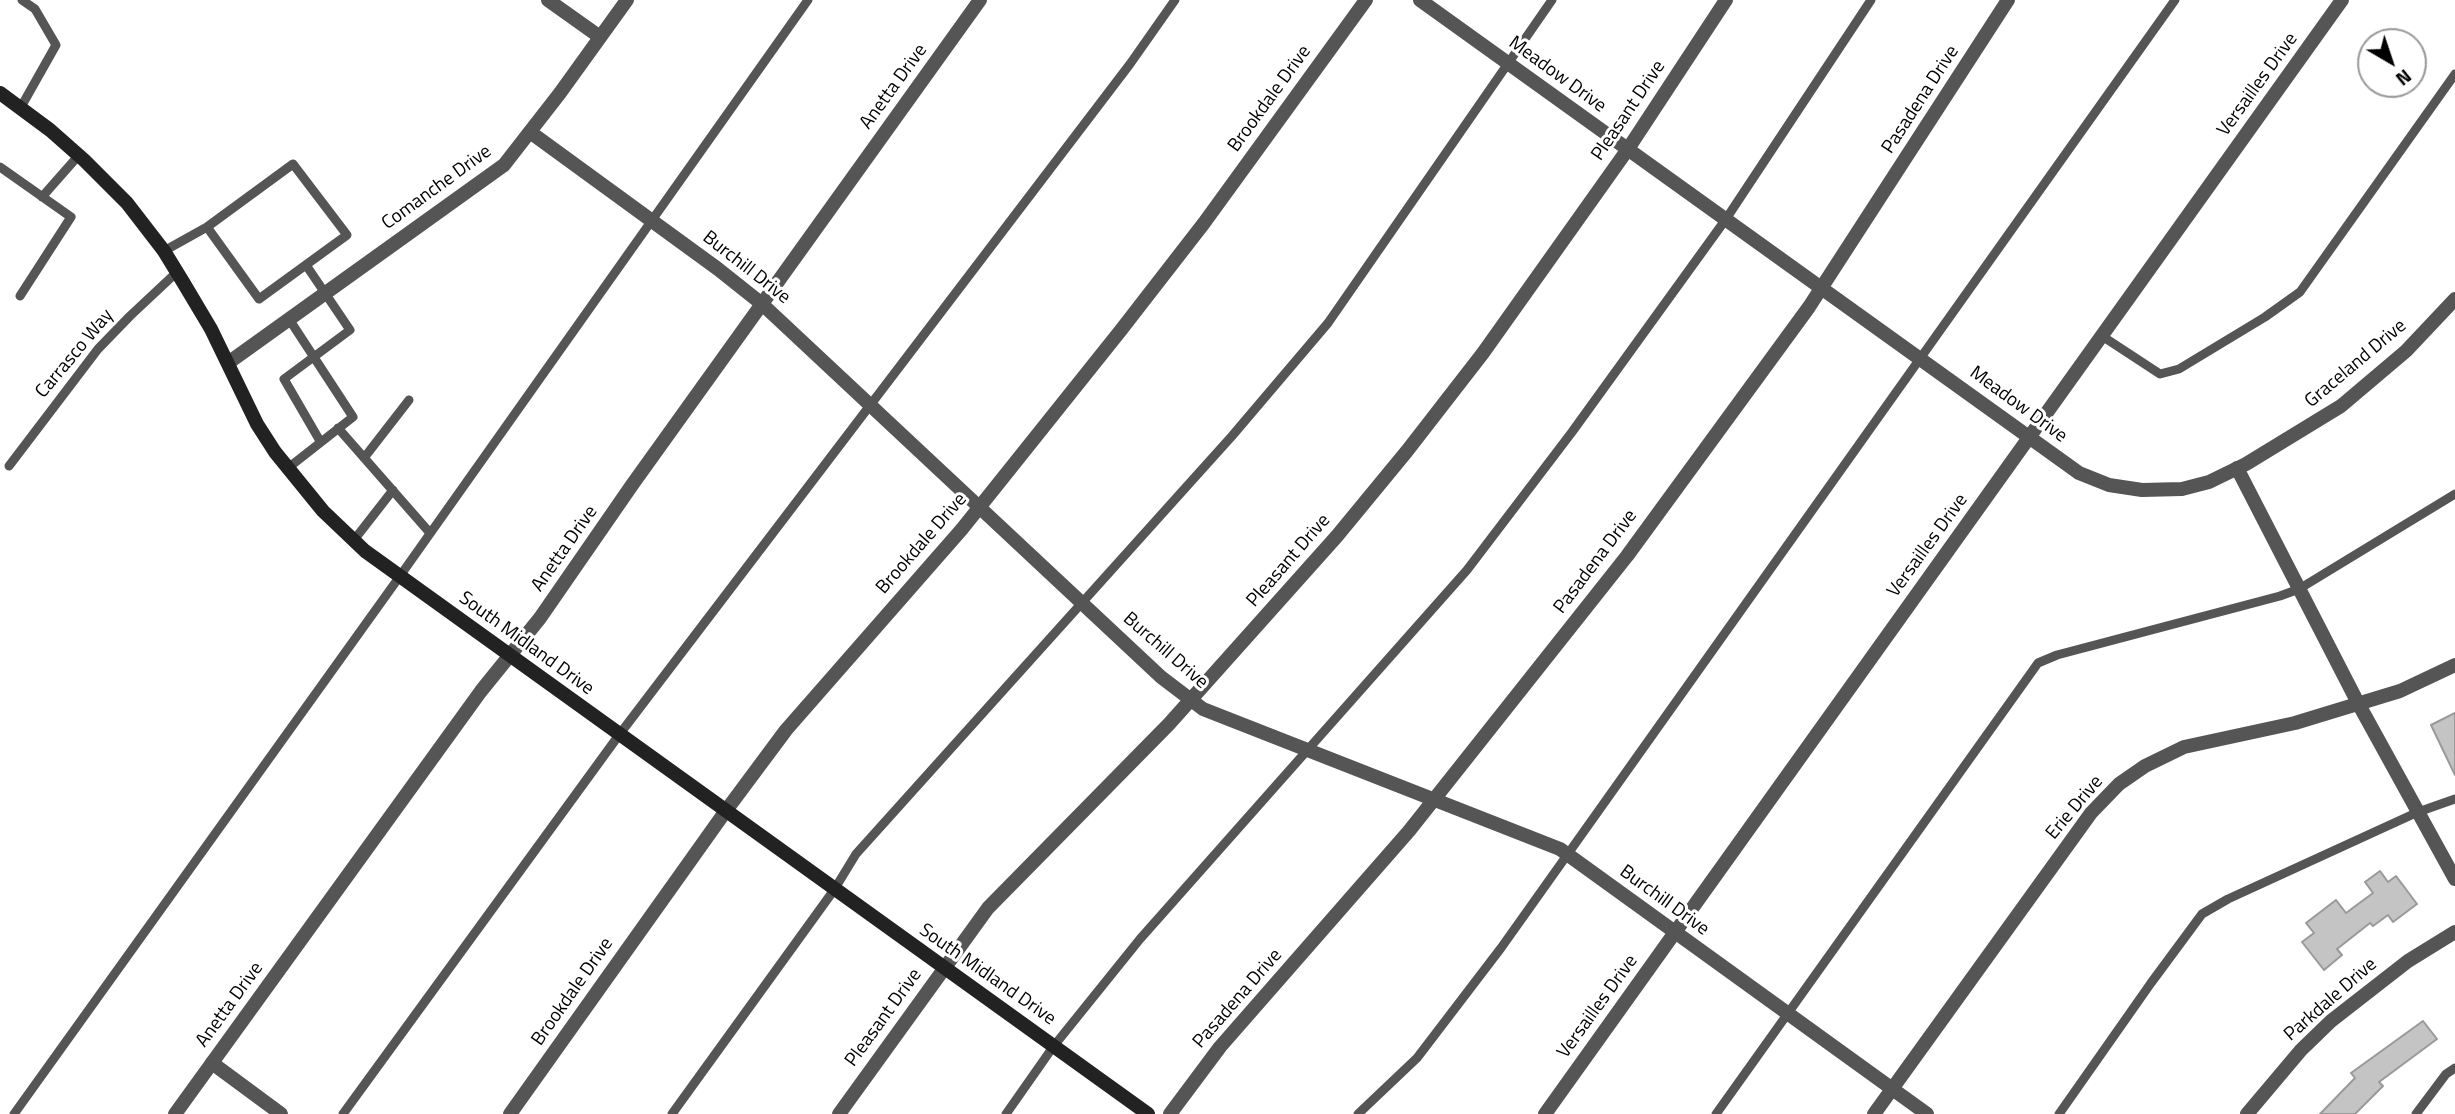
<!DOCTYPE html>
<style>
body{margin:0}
#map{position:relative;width:2455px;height:1114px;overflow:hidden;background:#fff;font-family:"Titillium Web",sans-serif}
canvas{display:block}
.north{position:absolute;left:2357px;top:28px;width:70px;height:70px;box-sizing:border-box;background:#fff;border:2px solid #999;border-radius:50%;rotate:141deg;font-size:19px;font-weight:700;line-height:28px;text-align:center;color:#000}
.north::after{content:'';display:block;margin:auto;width:24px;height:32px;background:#000;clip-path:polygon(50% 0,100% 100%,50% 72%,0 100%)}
</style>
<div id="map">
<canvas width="2455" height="1114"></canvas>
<div class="north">N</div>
</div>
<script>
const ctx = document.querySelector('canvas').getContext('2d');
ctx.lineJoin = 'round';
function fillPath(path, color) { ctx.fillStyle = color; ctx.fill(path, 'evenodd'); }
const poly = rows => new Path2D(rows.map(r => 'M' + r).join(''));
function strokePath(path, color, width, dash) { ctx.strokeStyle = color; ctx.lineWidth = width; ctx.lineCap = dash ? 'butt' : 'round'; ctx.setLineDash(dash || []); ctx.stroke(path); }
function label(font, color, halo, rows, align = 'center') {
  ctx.font = font + ' "Titillium Web",sans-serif'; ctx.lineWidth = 6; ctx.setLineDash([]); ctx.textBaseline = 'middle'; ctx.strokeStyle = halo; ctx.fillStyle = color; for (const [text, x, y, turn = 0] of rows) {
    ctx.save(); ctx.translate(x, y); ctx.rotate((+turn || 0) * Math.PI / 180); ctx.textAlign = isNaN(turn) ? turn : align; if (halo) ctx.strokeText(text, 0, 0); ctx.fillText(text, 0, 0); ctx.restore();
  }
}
const building = poly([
 [2455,713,2455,775,2431,725,2455,713],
 [2380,871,2388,882,2396,876,2417,904,2393,922,2388,915,2373,926,2370,923,2337,949,2342,955,2324,970,2302,942,2314,933,2306,923,2336,900,2346,913,2373,893,2365,882,2380,871],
 [2423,1021,2437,1039,2379,1082,2383,1086,2355,1114,2320,1114,2355,1078,2351,1073,2423,1021]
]);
const service = poly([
 [21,107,56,45,35,9,22,0],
 [0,167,71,217,20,296],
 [42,197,79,155],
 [164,251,207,227,293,164,347,235,259,299,207,227],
 [306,265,350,330,284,379,320,441],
 [2102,336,2160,374,2179,369,2265,317,2300,292,2455,74],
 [338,428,430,533],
 [364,458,409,400],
 [9,466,98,349,130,316,177,272],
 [288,468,353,417,289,319],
 [354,540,393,490],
 [14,1114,400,576,808,0],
 [343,1114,619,735,1130,64,1175,0],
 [672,1114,834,890,856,854,1232,436,1328,323,1552,0],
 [1006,1114,1053,1047,1140,939,1467,570,1572,432,1726,219,1871,0],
 [1358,1114,1417,1058,1501,948,2175,0],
 [1716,1114,2038,663,2057,655,2280,596,2299,589,2455,494],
 [2059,1114,2151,983,2202,914,2228,899,2418,812,2455,799],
 [2416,1114,2446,1074,2455,1068]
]);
const minor = poly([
 [548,0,600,37],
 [530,132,718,269,762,304,1161,677,1203,709,1560,849,1927,1114],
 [2237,468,2358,703,2455,879],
 [212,1063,281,1114],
 [510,1114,725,812,786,730,962,529,1121,330,1204,223,1366,0],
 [839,1114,988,908,1169,724,1337,536,1407,451,1483,353,1628,149,1726,0],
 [1170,1114,1220,1047,1409,831,1627,556,1809,307,2008,0],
 [1874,1114,2091,813,2119,784,2145,766,2184,747,2295,723,2400,691,2455,665],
 [2247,1114,2301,1050,2331,1021,2408,961,2455,932]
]);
const tertiary = poly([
 [1420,0,2079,473,2109,485,2142,490,2182,489,2209,482,2246,464,2341,406,2406,351,2455,299],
 [228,363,504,165,560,93,627,0],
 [175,1114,481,691,540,618,632,485,980,0],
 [1545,1114,2342,0]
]);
const secondary = poly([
 [0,93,50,130,84,160,127,203,164,251,183,282,211,329,257,424,275,452,323,511,365,551,1148,1114]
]);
const streetNames = [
 ["Meadow Drive",1557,75,36],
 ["Versailles Drive",2258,85,-54],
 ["Anetta Drive",894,87,-54],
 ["Brookdale Drive",1270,99,-54],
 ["Pasadena Drive",1921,100,-57],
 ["Pleasant Drive",1629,111,-56],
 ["Comanche Drive",437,188,-36],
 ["Burchill Drive",746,268,38],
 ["Carrasco Way",75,354,-50],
 ["Graceland Drive",2356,364,-40],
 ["Meadow Drive",2018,405,36],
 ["Brookdale Drive",922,544,-49],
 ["Versailles Drive",1928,546,-54],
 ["Anetta Drive",565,549,-55],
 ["Pleasant Drive",1289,561,-49],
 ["Pasadena Drive",1596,562,-53],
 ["South Midland Drive",526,644,36],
 ["Burchill Drive",1165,651,41],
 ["Erie Drive",2075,808,-50],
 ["Burchill Drive",1664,901,36],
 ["South Midland Drive",987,975,35],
 ["Brookdale Drive",573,992,-55],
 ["Pasadena Drive",1238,999,-49],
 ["Parkdale Drive",2331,1000,-41],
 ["Anetta Drive",230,1005,-54],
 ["Versailles Drive",1598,1007,-54],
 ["Pleasant Drive",884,1018,-54]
];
fillPath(building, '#c4c4c4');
strokePath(building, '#999', 2);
strokePath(service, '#555', 9);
strokePath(minor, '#555', 14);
strokePath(tertiary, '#555', 14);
strokePath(secondary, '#222', 14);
label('19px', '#000', '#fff', streetNames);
</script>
